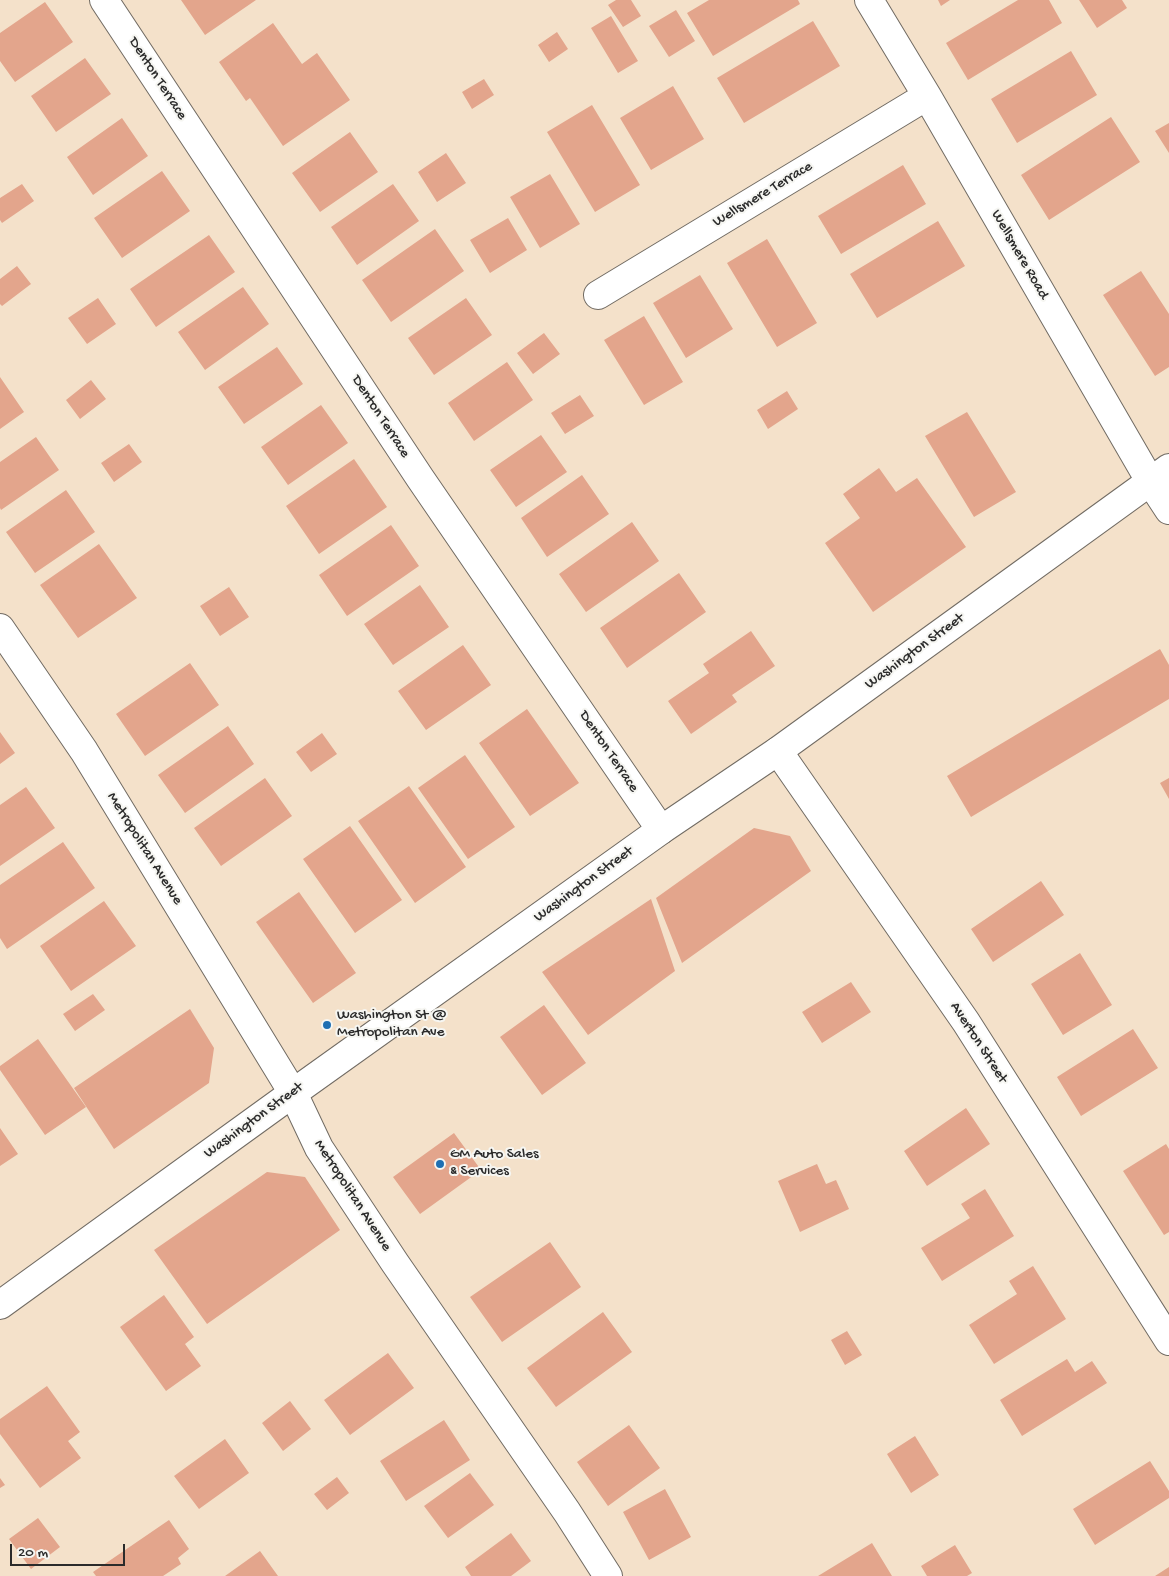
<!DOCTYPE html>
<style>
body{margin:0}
#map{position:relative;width:1169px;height:1576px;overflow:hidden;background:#f4e1ca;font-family:"Gochi Hand",sans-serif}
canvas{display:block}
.scale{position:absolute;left:10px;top:1544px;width:115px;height:22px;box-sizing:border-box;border:2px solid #2b2b2b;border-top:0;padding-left:6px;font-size:15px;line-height:18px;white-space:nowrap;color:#2b2b2b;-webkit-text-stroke:4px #f6f6f2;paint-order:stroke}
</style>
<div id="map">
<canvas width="1169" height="1576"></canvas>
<div class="scale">20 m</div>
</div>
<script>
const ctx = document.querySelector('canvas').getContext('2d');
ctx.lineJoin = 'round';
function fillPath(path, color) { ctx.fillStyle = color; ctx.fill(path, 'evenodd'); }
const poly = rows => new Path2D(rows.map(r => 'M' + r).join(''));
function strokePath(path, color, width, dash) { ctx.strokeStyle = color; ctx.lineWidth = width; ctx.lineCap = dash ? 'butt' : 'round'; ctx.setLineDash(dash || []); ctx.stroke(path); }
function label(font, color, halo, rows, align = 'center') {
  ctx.font = font + ' "Gochi Hand",sans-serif'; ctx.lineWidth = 4; ctx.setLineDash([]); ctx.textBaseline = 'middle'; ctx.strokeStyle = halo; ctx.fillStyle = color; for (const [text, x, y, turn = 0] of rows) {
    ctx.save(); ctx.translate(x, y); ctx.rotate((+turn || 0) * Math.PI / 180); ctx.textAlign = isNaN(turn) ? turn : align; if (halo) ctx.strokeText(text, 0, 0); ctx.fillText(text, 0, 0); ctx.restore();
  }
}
const building = poly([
 [181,0,256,0,205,35],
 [616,0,631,0,641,16,623,27,608,5],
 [709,0,798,0,800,4,713,56,687,13],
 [938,0,950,0,941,6],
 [1018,0,1049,0,1062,23,968,80,946,43],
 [1079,0,1122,0,1127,8,1097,28],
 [45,2,73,42,15,82,0,61,0,33],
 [676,10,695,41,669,57,649,26],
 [611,16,638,61,618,73,591,28],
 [813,21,840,66,744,123,717,78],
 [273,23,302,64,317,53,350,100,283,146,250,98,246,101,219,62],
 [557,32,568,49,549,62,538,45],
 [1071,51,1097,95,1017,143,991,99],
 [85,58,111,94,56,132,31,96],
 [484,79,494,95,472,109,462,92],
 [673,86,704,139,651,170,620,118],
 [592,105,640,185,595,212,547,132],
 [1111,117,1140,162,1049,220,1021,175],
 [122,118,148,156,93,195,67,157],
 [1169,123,1169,153,1155,131],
 [350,132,378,172,320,212,292,173],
 [446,153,466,183,437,202,418,172],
 [903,165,926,204,841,254,818,216],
 [162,171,190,211,122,258,94,218],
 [550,174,580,224,540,248,510,197],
 [22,184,34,201,2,223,0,220,0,198],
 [393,184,419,221,357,265,331,227],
 [508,218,527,250,490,273,470,240],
 [938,221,965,266,877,318,850,274],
 [435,229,464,271,391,322,362,280],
 [209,235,235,272,156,327,130,289],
 [767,239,817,323,777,347,727,263],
 [17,266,31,284,2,306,0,304,0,279],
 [1141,271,1169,314,1169,367,1155,376,1103,295],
 [700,275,733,329,686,358,653,303],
 [243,287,269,324,205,370,178,332],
 [98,298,116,324,87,344,68,318],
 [466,298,492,335,434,375,408,338],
 [644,316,683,382,644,405,604,340],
 [544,333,560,354,533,374,517,353],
 [277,347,303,384,244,424,218,387],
 [507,362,533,400,474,441,448,403],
 [0,377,24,412,0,429],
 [91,380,106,399,80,419,66,400],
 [787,391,798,409,768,429,757,410],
 [580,395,594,416,565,434,551,413],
 [321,405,348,443,288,485,261,447],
 [967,412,1016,492,974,517,925,436],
 [541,435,567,472,516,507,490,470],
 [36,437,59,470,1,510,0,508,0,462],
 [129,444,142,462,114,482,101,463],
 [354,459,387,507,319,554,286,506],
 [879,468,896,492,917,478,966,547,873,612,825,543,860,518,843,494],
 [582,475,609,514,547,557,521,518],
 [66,490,95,532,35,573,6,532],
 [632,522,659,561,586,612,559,574],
 [391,525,419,566,347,616,319,575],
 [99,544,137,598,78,638,40,585],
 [679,573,706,612,627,668,600,628],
 [420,585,449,627,393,665,364,624],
 [229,587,249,617,220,636,200,606],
 [751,631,775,666,732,695,737,702,691,734,668,701,709,673,703,664],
 [463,645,491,685,426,730,398,691],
 [1160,649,1169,665,1169,699,971,817,947,776],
 [190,663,219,705,145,756,116,714],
 [527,709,579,783,530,816,479,743],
 [228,726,254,764,185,813,158,775],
 [0,732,15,753,0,764],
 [322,733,337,754,311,772,296,752],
 [465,755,515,827,468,859,418,788],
 [265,778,292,816,221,866,194,828],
 [1169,778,1169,799,1160,783],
 [409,786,466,867,415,903,358,821],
 [26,787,55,828,0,866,0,805],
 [350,826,402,900,355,933,303,859],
 [754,828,790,836,811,871,682,963,656,898],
 [63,842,95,888,7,949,0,938,0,885],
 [1041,881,1064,915,993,962,971,929],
 [299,892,356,973,313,1003,256,922],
 [651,899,675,971,588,1035,542,972],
 [104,901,136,946,71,991,40,946],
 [1080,953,1112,1005,1063,1035,1031,984],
 [851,982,871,1012,822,1043,802,1012],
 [93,994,105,1010,75,1031,63,1014],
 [544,1005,586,1063,542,1095,500,1037],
 [190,1009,214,1048,209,1083,114,1149,74,1088],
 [1133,1029,1158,1068,1081,1116,1057,1077],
 [38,1039,86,1107,45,1135,0,1070,0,1066],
 [966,1108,990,1144,927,1186,904,1151],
 [0,1128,18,1154,0,1166],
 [454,1133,481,1170,420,1214,393,1177],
 [1166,1144,1169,1149,1169,1232,1164,1235,1123,1171],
 [817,1164,826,1184,836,1180,849,1209,800,1232,778,1181],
 [267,1172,305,1177,340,1230,207,1324,154,1250],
 [985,1189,1014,1236,942,1281,921,1248,970,1218,961,1204],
 [550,1242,581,1287,502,1342,470,1297],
 [1033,1266,1066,1319,994,1364,969,1325,1017,1294,1009,1281],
 [164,1295,194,1337,185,1344,201,1366,166,1391,120,1327],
 [603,1312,632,1352,556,1407,527,1368],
 [847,1331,862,1355,845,1365,831,1340],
 [388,1353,414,1388,350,1435,324,1400],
 [1067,1359,1075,1372,1092,1361,1107,1383,1022,1436,1000,1400],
 [47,1386,80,1432,68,1441,81,1458,40,1488,0,1434,0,1419],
 [290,1401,311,1429,283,1451,262,1423],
 [444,1420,470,1460,406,1501,380,1461],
 [629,1425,660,1468,608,1506,577,1462],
 [915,1436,939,1475,911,1493,887,1454],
 [225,1439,249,1473,199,1509,174,1476],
 [1150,1461,1169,1491,1169,1498,1095,1545,1073,1509],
 [470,1473,494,1505,448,1538,424,1506],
 [337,1477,349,1493,327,1510,314,1494],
 [0,1478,5,1485,0,1488],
 [665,1489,691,1537,649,1560,623,1512],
 [38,1518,60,1547,31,1569,9,1539],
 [169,1520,189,1549,178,1558,181,1564,163,1576,96,1576,93,1572],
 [511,1533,531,1561,511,1576,471,1576,465,1567],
 [872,1543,892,1576,818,1576],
 [955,1545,972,1573,967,1576,927,1576,921,1566],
 [260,1551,278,1576,225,1576],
 [1169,1567,1169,1576,1155,1576]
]);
const minor = poly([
 [104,0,420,478,661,830],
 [869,0,927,96,1150,481,1169,510],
 [598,295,927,96],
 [778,751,966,1022,1169,1341],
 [293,1093,319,1148,395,1263,567,1512,608,1576]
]);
const tertiary = poly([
 [0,628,84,751,293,1093]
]);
const primary = poly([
 [0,1305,293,1093,661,830,778,751,1169,468]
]);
const markers = [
 [327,1025,5,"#1f6fb2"],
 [440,1164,5,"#1f6fb2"]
];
const streetNames = [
 ["Denton Terrace",157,79,57],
 ["Wellsmere Terrace",763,195,-31],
 ["Wellsmere Road",1019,255,60],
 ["Denton Terrace",380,417,57],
 ["Washington Street",915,652,-36],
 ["Denton Terrace",608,752,56],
 ["Metropolitan Avenue",144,849,58],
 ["Washington Street",584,885,-36],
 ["Averton Street",978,1043,57],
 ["Washington Street",254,1121,-36],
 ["Metropolitan Avenue",352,1196,57]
];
const poiNames = [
 ["Washington St @",337,1016],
 ["Metropolitan Ave",337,1033],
 ["GM Auto Sales",450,1155],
 ["& Services",450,1172]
];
fillPath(building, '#e3a58c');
strokePath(minor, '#716b63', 30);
strokePath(tertiary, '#716b63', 30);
strokePath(primary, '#716b63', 30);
strokePath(minor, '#fff', 28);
strokePath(tertiary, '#fff', 28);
strokePath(primary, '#fff', 28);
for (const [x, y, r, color] of markers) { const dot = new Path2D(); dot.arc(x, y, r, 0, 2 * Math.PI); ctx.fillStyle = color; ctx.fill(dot); strokePath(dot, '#f6f6f2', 2); }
label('15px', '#2b2b2b', '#f6f6f2', streetNames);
label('15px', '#2b2b2b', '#f6f6f2', poiNames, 'left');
</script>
